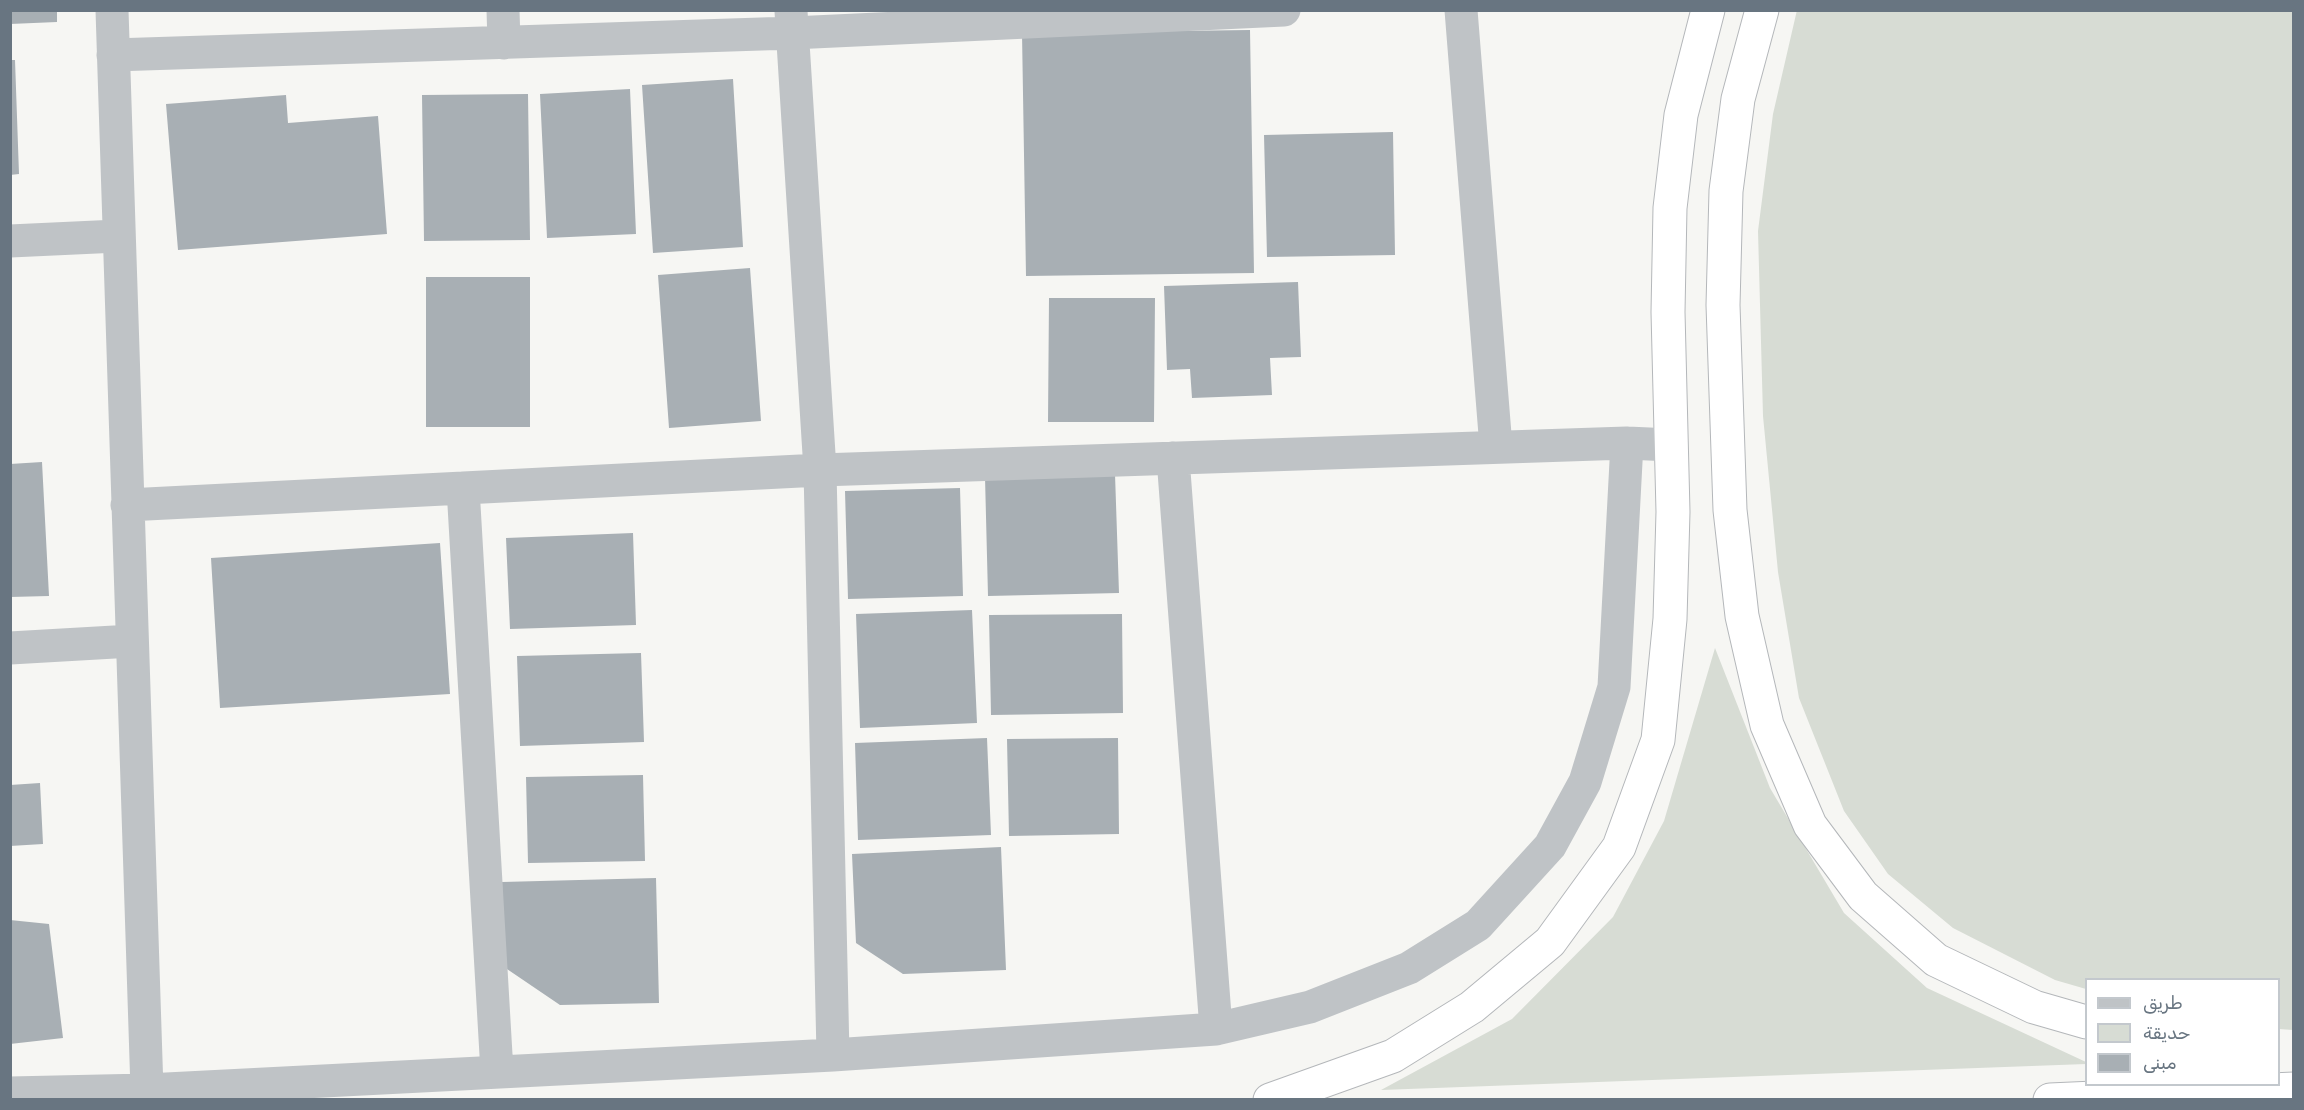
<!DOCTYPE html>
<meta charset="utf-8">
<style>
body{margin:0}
#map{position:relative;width:2304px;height:1110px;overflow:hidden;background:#f6f6f3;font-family:Rubik,Cairo,sans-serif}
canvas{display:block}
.frame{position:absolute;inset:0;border:12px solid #687581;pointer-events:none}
.legend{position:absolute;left:2085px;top:978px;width:195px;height:108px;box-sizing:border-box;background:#fff;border:2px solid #c3c8cd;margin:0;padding:8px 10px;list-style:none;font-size:18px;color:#687581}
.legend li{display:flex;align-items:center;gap:12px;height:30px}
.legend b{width:30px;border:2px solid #c3c8cd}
</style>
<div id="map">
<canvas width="2304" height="1110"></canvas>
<div class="frame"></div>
<ul class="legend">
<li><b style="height:8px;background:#bfc3c6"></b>طريق</li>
<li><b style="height:16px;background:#d7dcd4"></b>حديقة</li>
<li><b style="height:16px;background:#a8afb4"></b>مبنى</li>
</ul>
</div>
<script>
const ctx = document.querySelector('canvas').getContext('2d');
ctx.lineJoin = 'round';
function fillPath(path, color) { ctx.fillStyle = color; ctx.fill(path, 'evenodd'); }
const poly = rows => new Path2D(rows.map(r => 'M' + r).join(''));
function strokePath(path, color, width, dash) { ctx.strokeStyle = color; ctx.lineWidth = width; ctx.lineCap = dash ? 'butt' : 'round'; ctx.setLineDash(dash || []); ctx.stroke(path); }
const green = poly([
 [1797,10,2293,11,2293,1030,2279,1029,2278,980,2086,980,2086,989,2055,980,1953,928,1888,874,1844,811,1799,698,1778,572,1763,416,1758,231,1773,114],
 [1715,648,1770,788,1844,913,1927,988,2086,1062,2086,1064,1381,1090,1512,1019,1613,917,1664,821]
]);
const building = poly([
 [10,10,57,10,57,22,10,24],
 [1250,30,1254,273,1026,276,1022,33],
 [10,60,15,60,19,174,10,175],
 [733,79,743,247,653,253,642,85],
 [630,89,636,234,547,238,540,94],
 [528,94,530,240,424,241,422,95],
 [286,95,288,123,378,116,387,234,178,250,166,104],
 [1393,132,1395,255,1267,257,1264,135],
 [750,268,761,421,669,428,658,275],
 [426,277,530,277,530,427,426,427],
 [1298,282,1301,357,1270,358,1272,395,1192,398,1190,369,1167,370,1164,286],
 [1049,298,1155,298,1154,422,1048,422],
 [42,462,49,596,10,597,10,464],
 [1115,474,1119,593,988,596,985,477],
 [960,488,963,596,848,599,845,491],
 [633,533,636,625,510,629,506,538],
 [440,543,450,694,220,708,211,558],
 [972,610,977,723,860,728,856,614],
 [1122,614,1123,713,991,715,989,615],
 [641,653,644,742,520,746,517,656],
 [987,738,991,835,858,840,855,743],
 [1118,738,1119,834,1009,836,1007,739],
 [643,775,645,861,528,863,526,777],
 [40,783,43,844,10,846,10,785],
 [1001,847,1006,970,903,974,856,943,852,854],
 [656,878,659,1003,560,1005,504,967,502,882],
 [10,920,49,924,63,1038,10,1044]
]);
const minor = poly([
 [112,10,147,1090],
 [503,10,504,43],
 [1461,10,1496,447],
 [791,11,820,470,833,1055],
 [113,55,792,33,1284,10],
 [10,241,118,236],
 [463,488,497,1072],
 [127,505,820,470,1627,443,1671,445],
 [10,648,132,641],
 [1216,1029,1310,1007,1409,968,1478,925,1550,846,1585,782,1614,687,1627,443],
 [10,1093,147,1090,833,1055,1216,1029,1173,458]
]);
const trunk = poly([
 [1762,10,1738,99,1726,191,1723,305,1730,510,1742,616,1767,725,1810,825,1863,896,1936,960,2034,1007,2086,1022],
 [1270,1100,1393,1056,1472,1007,1550,942,1619,847,1658,740,1670,619,1673,512,1668,312,1670,208,1681,115,1708,10],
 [2050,1100,2294,1089]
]);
fillPath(green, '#d7dcd4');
fillPath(building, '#a8afb4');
strokePath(trunk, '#b4b7ba', 35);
strokePath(minor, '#bfc3c6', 33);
strokePath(trunk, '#fff', 33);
</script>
